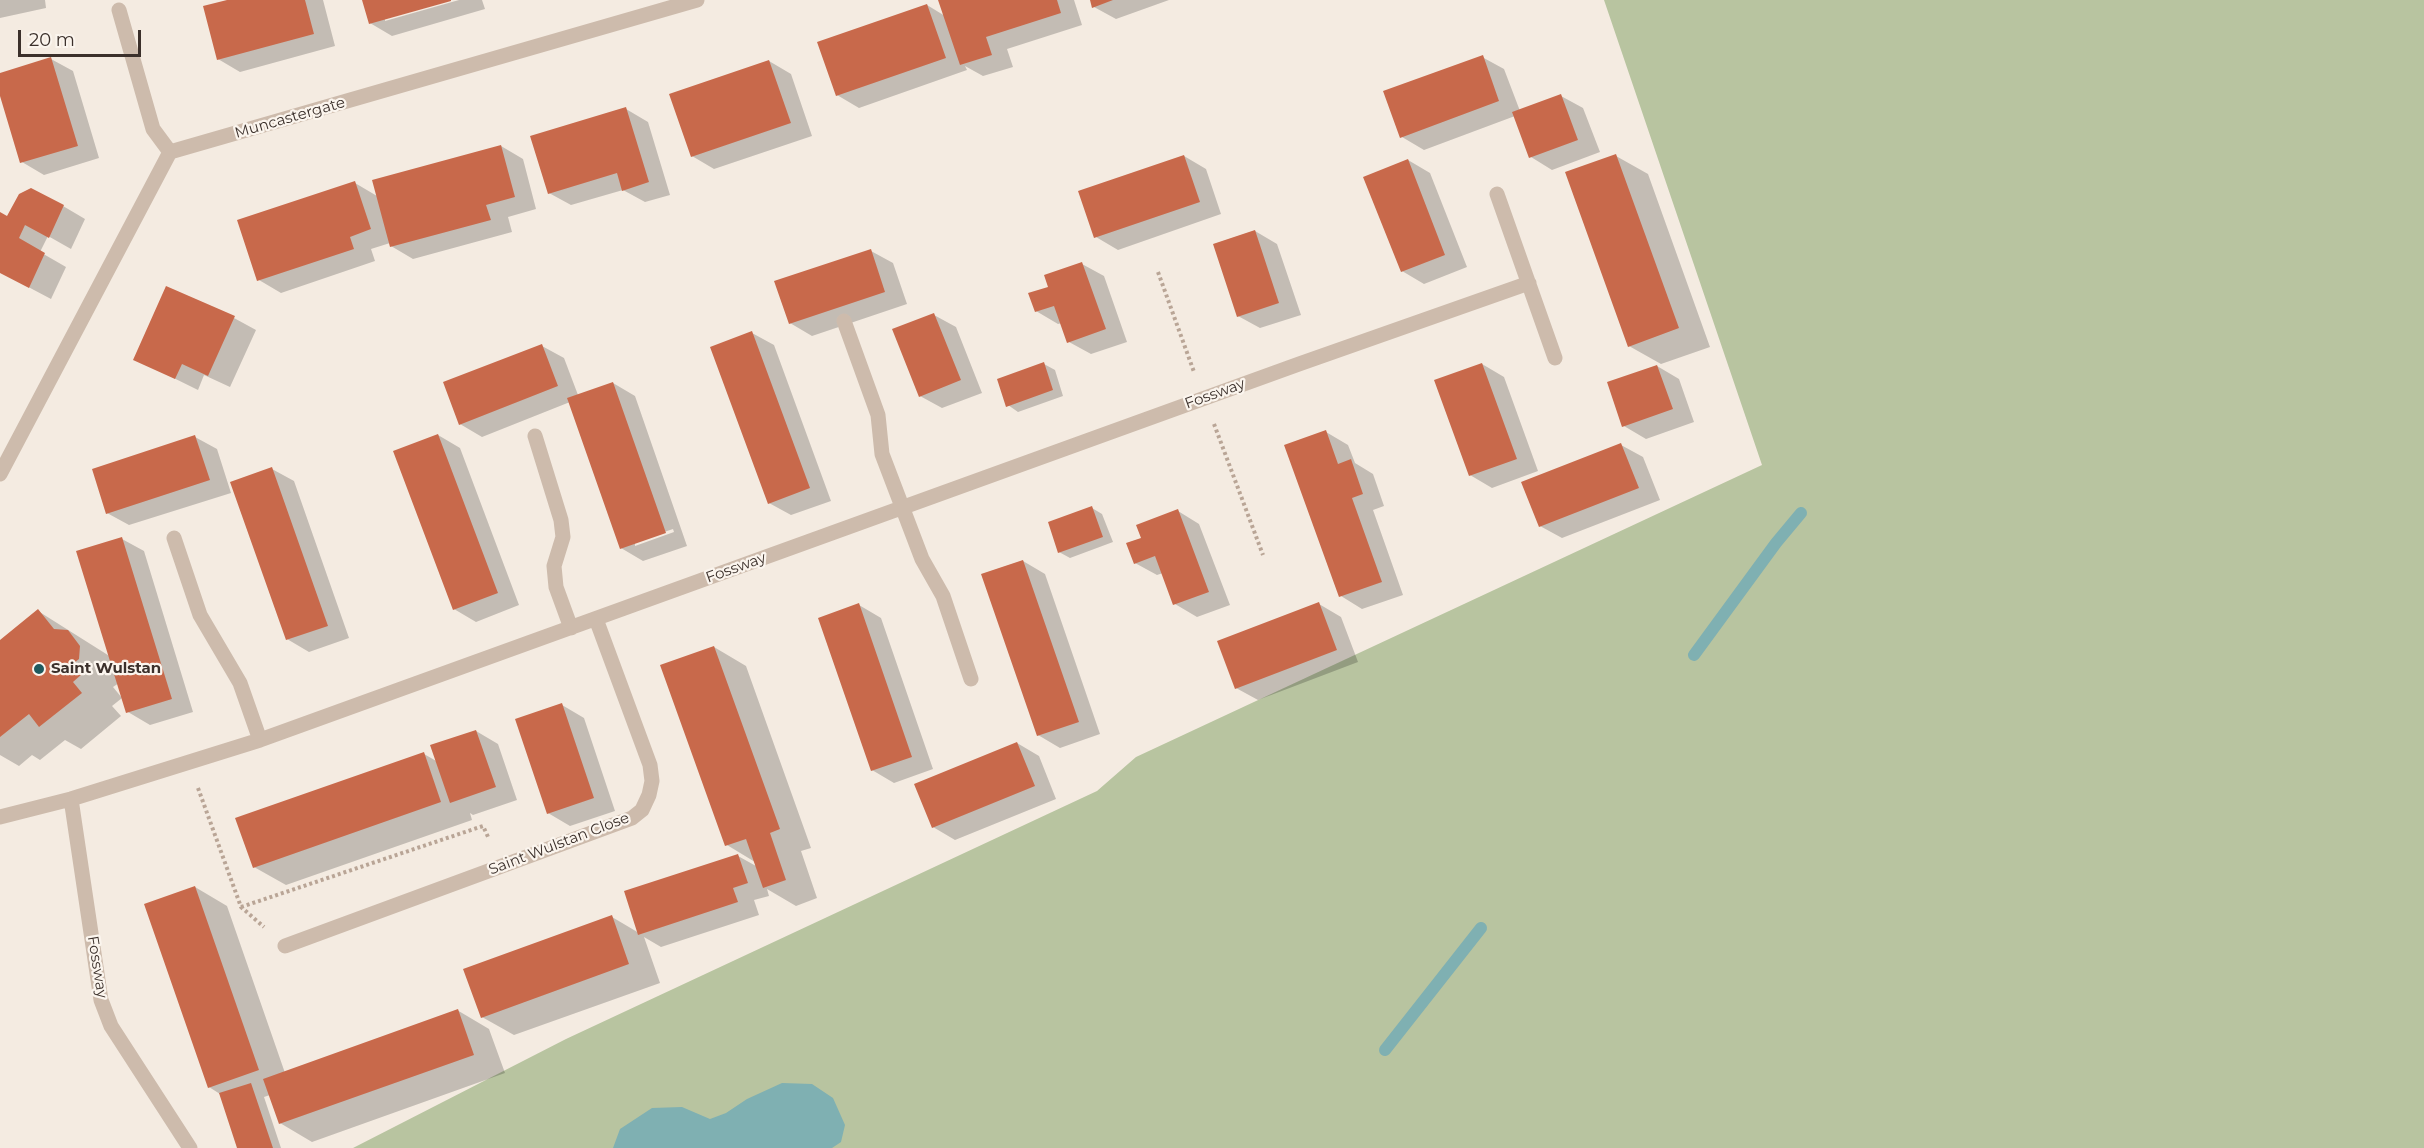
<!DOCTYPE html>
<style>
body{margin:0}
#map{position:relative;width:2424px;height:1148px;overflow:hidden;background:#f4ebe1;font-family:Montserrat,sans-serif}
canvas{display:block}
.scale{position:absolute;left:18px;top:30px;width:123px;height:27px;box-sizing:border-box;border:3px solid #3b302b;border-top:0;padding-left:8px;font-size:18px;line-height:21px;white-space:nowrap;color:#3b302b;-webkit-text-stroke:4px #fbf5ee;paint-order:stroke}
</style>
<div id="map">
<canvas width="2424" height="1148"></canvas>
<div class="scale">20 m</div>
</div>
<script>
const ctx = document.querySelector('canvas').getContext('2d');
ctx.lineJoin = 'round';
function fillPath(path, color) { ctx.fillStyle = color; ctx.fill(path, 'evenodd'); }
const poly = rows => new Path2D(rows.map(r => 'M' + r).join(''));
function strokePath(path, color, width, dash) { ctx.strokeStyle = color; ctx.lineWidth = width; ctx.lineCap = dash ? 'butt' : 'round'; ctx.setLineDash(dash || []); ctx.stroke(path); }
function label(font, color, halo, rows, align = 'center') {
  ctx.font = font + ' Montserrat,sans-serif'; ctx.lineWidth = 4.5; ctx.setLineDash([]); ctx.textBaseline = 'middle'; ctx.strokeStyle = halo; ctx.fillStyle = color; for (const [text, x, y, turn = 0] of rows) {
    ctx.save(); ctx.translate(x, y); ctx.rotate((+turn || 0) * Math.PI / 180); ctx.textAlign = isNaN(turn) ? turn : align; if (halo) ctx.strokeText(text, 0, 0); ctx.fillText(text, 0, 0); ctx.restore();
  }
}
const green = poly([
 [1604,0,2424,0,2424,1148,353,1148,566,1039,1097,791,1136,757,1762,465]
]);
const water = poly([
 [782,1083,812,1084,833,1098,845,1125,841,1142,832,1148,613,1148,620,1129,652,1108,682,1107,710,1119,726,1113,747,1099]
]);
const shadow = poly([
 [0,0,45,0,46,8,0,18],
 [233,0,323,0,335,46,240,72,218,59],
 [364,0,448,0,385,18,385,21,459,0,482,0,485,9,392,36,370,23],
 [942,0,1074,0,1082,25,1007,49,1013,67,983,76,965,66,967,70,859,108,837,95,927,5,945,16],
 [1091,0,1169,0,1116,19,1094,7],
 [1482,57,1504,69,1520,111,1561,96,1583,108,1600,152,1552,170,1531,157,1515,116,1424,150,1402,137],
 [51,59,73,71,99,158,44,175,22,162,0,91,0,74],
 [769,61,791,74,812,136,714,169,692,156],
 [626,109,648,122,670,195,645,202,623,190,571,205,549,193],
 [501,146,523,159,536,209,508,217,512,232,413,259,391,246,390,243,371,249,375,261,281,293,259,280,355,183,377,196],
 [1184,156,1206,169,1221,214,1118,250,1096,237],
 [1616,156,1648,174,1710,347,1661,364,1629,346],
 [1408,160,1430,173,1467,267,1424,284,1402,271],
 [63,206,85,219,71,249,48,236,40,252,66,267,51,299,0,272,0,214,7,218],
 [1255,231,1277,244,1301,315,1260,328,1238,316],
 [871,251,893,263,907,304,812,336,790,323],
 [1082,264,1104,276,1127,342,1091,354,1069,342,1062,323,1058,324,1036,311,1050,288],
 [934,315,956,327,982,393,942,408,920,396],
 [234,318,256,330,230,387,204,375,198,390,135,359],
 [752,333,774,345,831,501,791,515,769,503],
 [542,346,564,358,578,395,613,383,635,396,687,546,643,561,621,548,570,402,482,437,460,424],
 [673,529,674,532,635,546,635,542],
 [1044,364,1055,370,1063,396,1018,412,1008,405],
 [1482,364,1504,377,1538,471,1492,488,1470,475],
 [1657,366,1679,379,1694,422,1646,439,1624,426],
 [1326,432,1348,445,1355,463,1373,474,1384,506,1373,510,1403,595,1362,609,1341,596],
 [438,435,460,448,519,605,476,622,454,609],
 [195,437,217,449,231,493,129,525,107,513],
 [1621,445,1643,457,1660,500,1562,538,1540,526],
 [272,469,294,481,349,638,309,652,287,639],
 [1092,508,1102,514,1113,542,1070,558,1059,552],
 [1178,511,1199,524,1230,605,1197,617,1175,604,1163,573,1157,575,1135,563],
 [122,539,144,551,193,712,150,725,128,712,119,683,113,687,122,698,112,706,121,716,81,749,65,740,40,760,32,755,19,766,0,755,0,642,38,611,111,657],
 [1023,561,1045,574,1100,734,1060,748,1038,735],
 [1319,604,1341,617,1358,662,1258,700,1236,688],
 [859,605,881,618,933,769,894,783,872,770],
 [714,647,746,666,811,848,801,851,817,898,796,906,767,889,769,896,754,900,759,915,661,947,644,937,660,983,514,1035,482,1017,612,917,639,933,738,856,756,866,755,862,727,845],
 [562,705,584,718,615,811,570,826,548,813],
 [476,731,498,744,517,800,473,815,470,813,472,820,286,885,254,867,424,754,438,762],
 [1017,743,1039,756,1056,799,955,840,933,827],
 [195,887,227,906,285,1073,457,1010,489,1029,505,1073,312,1142,280,1123,270,1095,264,1097,281,1148,239,1148,220,1094,209,1087]
]);
const stream = poly([
 [1694,655,1776,543,1801,513],
 [1385,1050,1481,928]
]);
const building = poly([
 [227,0,305,0,314,34,217,60,203,6],
 [362,0,451,0,451,1,369,24],
 [938,0,1057,0,1061,13,986,37,992,55,960,65],
 [1090,0,1113,0,1092,8],
 [927,4,946,58,836,96,817,42],
 [1483,55,1499,101,1400,138,1383,91],
 [51,57,78,146,20,163,0,96,0,73],
 [769,60,791,123,691,157,669,94],
 [1561,94,1578,140,1529,158,1512,112],
 [626,107,649,182,622,191,617,173,548,194,530,136],
 [501,145,515,197,486,205,491,220,390,247,372,180],
 [1616,154,1679,328,1628,347,1565,172],
 [1184,155,1200,202,1094,238,1078,191],
 [1408,159,1445,255,1401,272,1363,177],
 [355,181,371,229,350,237,354,249,257,281,237,220],
 [31,188,64,205,49,238,25,225,19,238,45,253,29,288,0,273,0,212,7,216,19,194],
 [1255,230,1279,303,1237,317,1213,244],
 [871,249,885,292,789,324,774,281],
 [1082,262,1106,329,1067,343,1054,306,1035,312,1028,293,1048,287,1044,275],
 [166,286,235,316,208,376,182,364,175,379,133,360],
 [934,313,961,380,919,397,892,329],
 [752,331,810,488,768,504,710,347],
 [542,344,558,386,459,425,443,382],
 [1044,362,1053,390,1006,407,997,379],
 [1482,363,1517,459,1469,476,1434,380],
 [1657,365,1673,409,1622,427,1607,382],
 [613,382,666,533,620,549,567,398],
 [1326,430,1338,464,1351,459,1363,494,1352,498,1382,582,1339,597,1284,445],
 [438,434,498,593,453,610,393,451],
 [195,435,210,480,106,514,92,469],
 [1621,443,1639,488,1539,527,1521,482],
 [272,467,328,626,286,640,230,482],
 [1092,506,1103,537,1058,553,1048,522],
 [1178,509,1209,592,1173,605,1155,556,1134,564,1126,543,1141,538,1136,525],
 [122,537,172,699,126,713,76,551],
 [1023,560,1079,722,1037,736,981,574],
 [1319,602,1337,650,1235,689,1217,641],
 [859,603,912,757,871,771,818,618],
 [38,609,54,629,68,630,80,646,79,659,74,663,82,674,73,682,82,693,39,727,29,714,0,737,0,640],
 [714,646,780,829,770,833,786,880,763,888,746,839,725,846,660,665],
 [562,703,594,798,547,814,515,719],
 [476,730,496,787,450,803,430,745],
 [1017,742,1035,786,932,828,914,784],
 [424,752,441,802,253,868,235,818],
 [738,854,748,883,733,888,738,902,638,935,624,891],
 [195,886,259,1070,208,1088,144,904],
 [612,915,629,964,481,1018,463,969],
 [458,1009,474,1055,279,1124,263,1079],
 [251,1083,273,1148,237,1148,219,1093]
]);
const path = poly([
 [1158,272,1194,372],
 [1214,424,1263,555],
 [198,788,241,907,264,927],
 [241,907,483,826,489,839]
]);
const minor = poly([
 [119,10,153,129,170,152],
 [1497,194,1555,358],
 [844,321,878,415,882,454,922,559,943,596,971,679],
 [535,436,561,520,563,537,554,566,556,587,571,628],
 [0,474,170,152,697,0],
 [174,538,200,615,240,683,260,740],
 [71,799,101,1000,111,1026,190,1148],
 [0,817,71,799,260,740,1299,364,1529,283],
 [285,946,632,818,642,810,649,795,652,781,650,765,596,619]
]);
const markers = [
 [39,669,6,"#1f5a5e"]
];
const streetNames = [
 ["Muncastergate",290,118,-16],
 ["Fossway",1215,394,-20],
 ["Fossway",736,568,-20],
 ["Saint Wulstan Close",559,844,-21],
 ["Fossway",97,967,81]
];
const poiNames = [
 ["Saint Wulstan",51,669]
];
fillPath(green, '#b8c4a0');
fillPath(water, '#7fb0b2');
fillPath(shadow, '#0003');
strokePath(stream, '#7fb0b2', 12);
fillPath(building, '#c8694b');
strokePath(path, '#b9a596', 4, [3, 3]);
strokePath(minor, '#cdbbac', 15);
for (const [x, y, r, color] of markers) { const dot = new Path2D(); dot.arc(x, y, r, 0, 2 * Math.PI); ctx.fillStyle = color; ctx.fill(dot); strokePath(dot, '#fbf5ee', 2); }
label('15px', '#3b302b', '#fbf5ee', streetNames);
label('bold 15px', '#3b302b', '#fbf5ee', poiNames, 'left');
</script>
